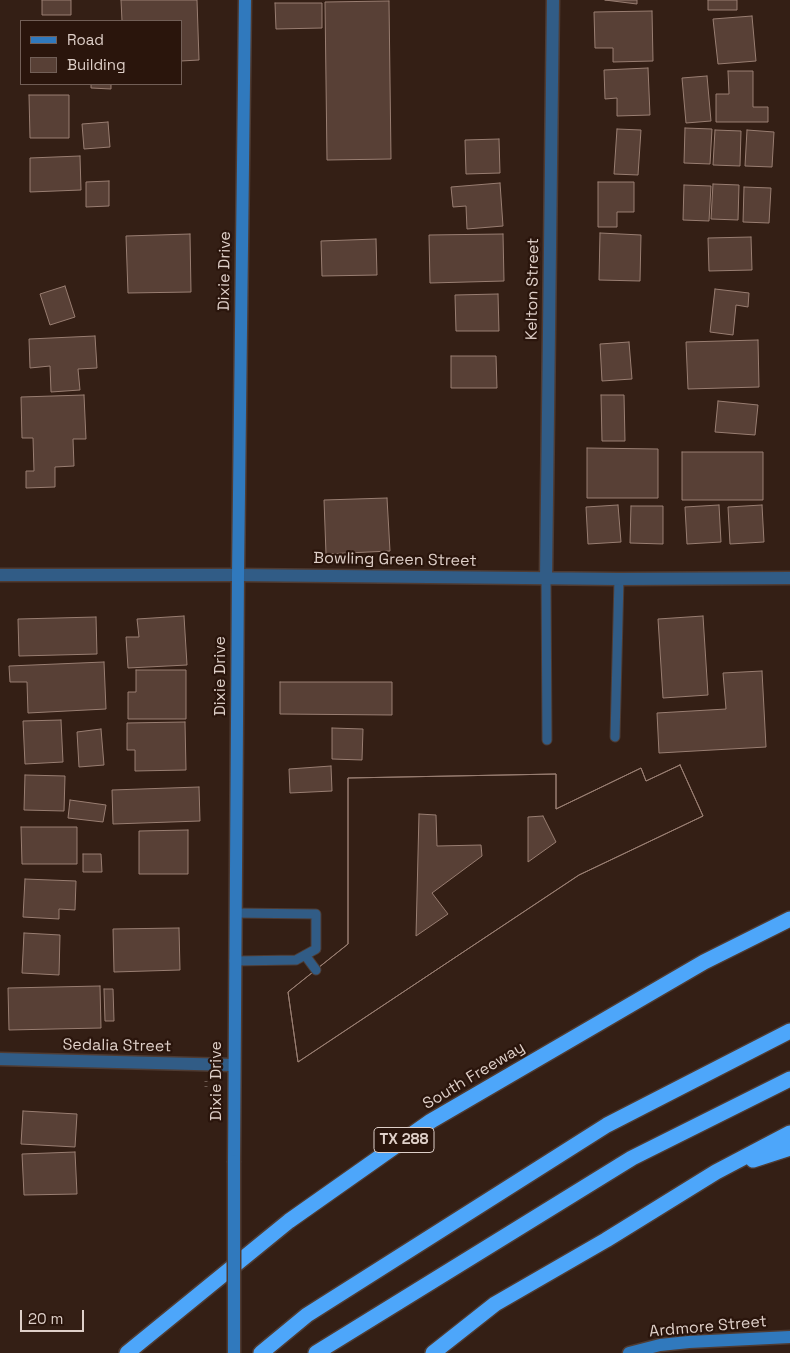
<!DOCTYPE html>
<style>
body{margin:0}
#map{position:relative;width:790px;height:1353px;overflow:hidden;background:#341f15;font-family:"Space Grotesk",sans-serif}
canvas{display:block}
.legend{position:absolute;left:20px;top:20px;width:162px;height:65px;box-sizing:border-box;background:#2a150c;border:1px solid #725f57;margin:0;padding:6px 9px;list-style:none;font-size:15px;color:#decfc8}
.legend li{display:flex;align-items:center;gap:10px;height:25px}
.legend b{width:25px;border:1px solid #725f57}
.scale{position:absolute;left:20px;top:1310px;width:64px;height:22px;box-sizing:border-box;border:2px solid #decfc8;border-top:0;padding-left:6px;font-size:15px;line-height:18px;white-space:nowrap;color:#decfc8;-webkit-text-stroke:4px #2a150c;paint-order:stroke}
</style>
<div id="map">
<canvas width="790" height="1353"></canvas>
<ul class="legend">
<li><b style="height:6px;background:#3079bd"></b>Road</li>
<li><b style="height:14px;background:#584036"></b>Building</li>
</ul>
<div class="scale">20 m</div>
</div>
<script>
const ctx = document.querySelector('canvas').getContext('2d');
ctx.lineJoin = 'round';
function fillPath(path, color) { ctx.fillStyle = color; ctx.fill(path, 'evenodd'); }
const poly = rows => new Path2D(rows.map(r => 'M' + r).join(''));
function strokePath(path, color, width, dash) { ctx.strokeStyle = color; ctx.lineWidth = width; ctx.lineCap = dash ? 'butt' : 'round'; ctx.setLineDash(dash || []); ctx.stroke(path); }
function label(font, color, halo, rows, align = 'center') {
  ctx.font = font + ' "Space Grotesk",sans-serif'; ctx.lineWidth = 4.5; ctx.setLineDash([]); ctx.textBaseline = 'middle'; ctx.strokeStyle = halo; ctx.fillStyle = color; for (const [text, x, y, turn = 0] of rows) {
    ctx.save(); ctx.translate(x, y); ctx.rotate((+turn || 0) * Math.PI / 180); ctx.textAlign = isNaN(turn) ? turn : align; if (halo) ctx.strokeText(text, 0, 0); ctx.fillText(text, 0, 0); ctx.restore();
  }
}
const building = poly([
 [42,0,71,0,71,15,42,15,42,0],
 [121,0,197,0,199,60,181,61,181,21,122,21,121,0],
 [605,0,637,0,637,4,605,0],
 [708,0,737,0,737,10,708,10,708,0],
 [389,1,391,159,327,160,325,2,389,1],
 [275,3,322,3,322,28,276,29,275,3],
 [652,11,653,61,613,62,613,48,595,48,594,12,652,11],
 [752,16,756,61,718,64,713,19,752,16],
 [648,68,650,115,617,116,617,98,605,99,604,70,648,68],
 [728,71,753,71,753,107,768,107,768,122,716,122,716,94,729,94,728,71],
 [707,76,711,121,686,123,682,78,707,76],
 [91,84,111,84,111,89,91,88,91,84],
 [29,95,69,95,69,138,30,138,29,95],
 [108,122,110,147,84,149,82,124,108,122],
 [685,128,712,129,710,164,684,163,685,128],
 [617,129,641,130,638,175,614,174,617,129],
 [715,130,741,131,740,166,713,165,715,130],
 [747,130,774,132,772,167,745,166,747,130],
 [499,139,500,173,466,174,465,140,499,139],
 [80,156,81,190,30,192,30,158,80,156],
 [109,181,109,206,86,207,86,182,109,181],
 [598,182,634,182,634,212,617,212,617,227,598,227,598,182],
 [500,183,503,226,467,229,466,206,453,207,451,187,500,183],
 [713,184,739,185,738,220,711,219,713,184],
 [684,185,711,186,709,221,683,220,684,185],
 [744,187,771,188,769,223,743,222,744,187],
 [600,233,641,235,640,281,599,280,600,233],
 [190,234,191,292,128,293,126,236,190,234],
 [503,234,504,281,430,283,429,235,503,234],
 [751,237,752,270,709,271,708,238,751,237],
 [376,239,377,275,322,276,321,241,376,239],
 [65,286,75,317,50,325,40,294,65,286],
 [715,289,749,293,748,307,736,305,733,335,710,332,715,289],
 [498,294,499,331,456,331,455,295,498,294],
 [95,336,97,368,78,369,80,390,51,392,50,366,30,368,29,339,95,336],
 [758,340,759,387,688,389,686,342,758,340],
 [629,342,632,379,602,381,600,344,629,342],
 [451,356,496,356,497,388,451,388,451,356],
 [84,395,86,439,73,439,74,466,55,467,55,487,26,488,26,471,34,471,33,438,22,438,21,397,84,395],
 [601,395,624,395,625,441,602,441,601,395],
 [718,401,758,405,755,435,715,432,718,401],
 [587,448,658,449,658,498,587,498,587,448],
 [682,452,763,452,763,500,682,500,682,452],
 [387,498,390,551,326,554,324,500,387,498],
 [618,505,621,542,588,544,586,507,618,505],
 [719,505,721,542,687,544,685,507,719,505],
 [762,505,764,542,730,544,728,507,762,505],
 [631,506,663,506,663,544,630,543,631,506],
 [184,616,187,665,128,668,126,637,139,637,137,619,184,616],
 [703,616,708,695,663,698,658,619,703,616],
 [96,617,97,654,19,656,18,619,96,617],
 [104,662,106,709,28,713,27,682,10,682,9,666,104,662],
 [136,670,186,670,186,719,128,719,128,692,136,692,136,670],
 [762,671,766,747,659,753,657,713,726,709,723,673,762,671],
 [280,682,392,682,392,715,280,714,280,682],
 [61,720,63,762,25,764,23,721,61,720],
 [185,722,186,770,135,771,135,750,127,750,127,723,185,722],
 [332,728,363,729,362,760,332,759,332,728],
 [101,729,104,765,79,767,77,732,101,729],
 [680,765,703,816,579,875,298,1062,288,992,348,944,348,778,556,774,556,809,641,768,646,781,680,765],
 [419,814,436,815,437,846,481,845,482,856,432,893,448,914,416,936,419,814],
 [680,765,703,816,579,875,298,1062,288,992,348,944,348,778,556,774,556,809,641,768,646,781,680,765],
 [543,816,556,842,528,862,528,817,543,816],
 [331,766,332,791,290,793,289,769,331,766],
 [25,775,65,776,64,811,24,810,25,775],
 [199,787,200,821,113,824,112,790,199,787],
 [70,800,106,805,103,822,68,818,70,800],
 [21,827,77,827,77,864,22,864,21,827],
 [188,830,188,874,139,874,139,831,188,830],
 [83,854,101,854,102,872,83,872,83,854],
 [25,879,76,881,75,910,59,909,59,919,23,917,25,879],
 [179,928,180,970,114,972,113,929,179,928],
 [24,933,60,935,59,975,22,973,24,933],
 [100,986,101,1028,9,1030,8,988,100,986],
 [104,989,113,989,114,1021,105,1021,104,989],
 [23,1111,77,1114,75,1147,21,1144,23,1111],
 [75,1152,77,1194,24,1195,22,1154,75,1152]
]);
const path = poly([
 [206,1087,206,1081]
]);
const lane = poly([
 [546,578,547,740],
 [615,737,619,579],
 [305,955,316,970],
 [234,961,296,960,316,949,316,914,235,913]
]);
const street = poly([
 [0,575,238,575,619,579,790,578],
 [546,578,553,0],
 [0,1059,233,1065]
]);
const secondary = poly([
 [234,1161,238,575,245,0],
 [629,1353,660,1345,689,1342,790,1337]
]);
const highway = poly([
 [753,1160,790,1148],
 [127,1353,289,1221,431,1121,704,962,790,919],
 [261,1353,307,1315,607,1125,790,1031],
 [316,1353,632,1158,790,1079],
 [433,1353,495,1304,606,1240,716,1172,790,1133]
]);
const secondaryBridge = poly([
 [234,1353,234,1161]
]);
const shields = [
 [404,1140,60]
];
const shieldNames = [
 ["TX 288",404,1140]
];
const streetNames = [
 ["Dixie Drive",225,271,-89],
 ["Kelton Street",533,289,-89],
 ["Bowling Green Street",395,560,1],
 ["Dixie Drive",221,676,-90],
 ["Sedalia Street",117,1046,1],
 ["South Freeway",474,1076,-31],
 ["Dixie Drive",217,1081,-90],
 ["Ardmore Street",708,1327,-5]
];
fillPath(building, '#584036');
strokePath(building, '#997e72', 1);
strokePath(lane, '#4f3b32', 11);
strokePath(street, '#4f3b32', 15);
strokePath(secondary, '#4f3b32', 15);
strokePath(highway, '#4f3b32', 18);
strokePath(path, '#6d5a51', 3, [1, 4]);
strokePath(lane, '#315c86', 9);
strokePath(street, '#315c86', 12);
strokePath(secondary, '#3079bd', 12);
strokePath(highway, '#4da6fa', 15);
strokePath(secondaryBridge, '#4f3b32', 15, []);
strokePath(secondaryBridge, '#3079bd', 12);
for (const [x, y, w] of shields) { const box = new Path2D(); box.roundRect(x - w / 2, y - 12.5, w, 25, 4); ctx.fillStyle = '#2a150c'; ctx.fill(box); strokePath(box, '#decfc8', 1); }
label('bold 15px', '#decfc8', null, shieldNames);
label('16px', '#decfc8', '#2a150c', streetNames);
</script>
